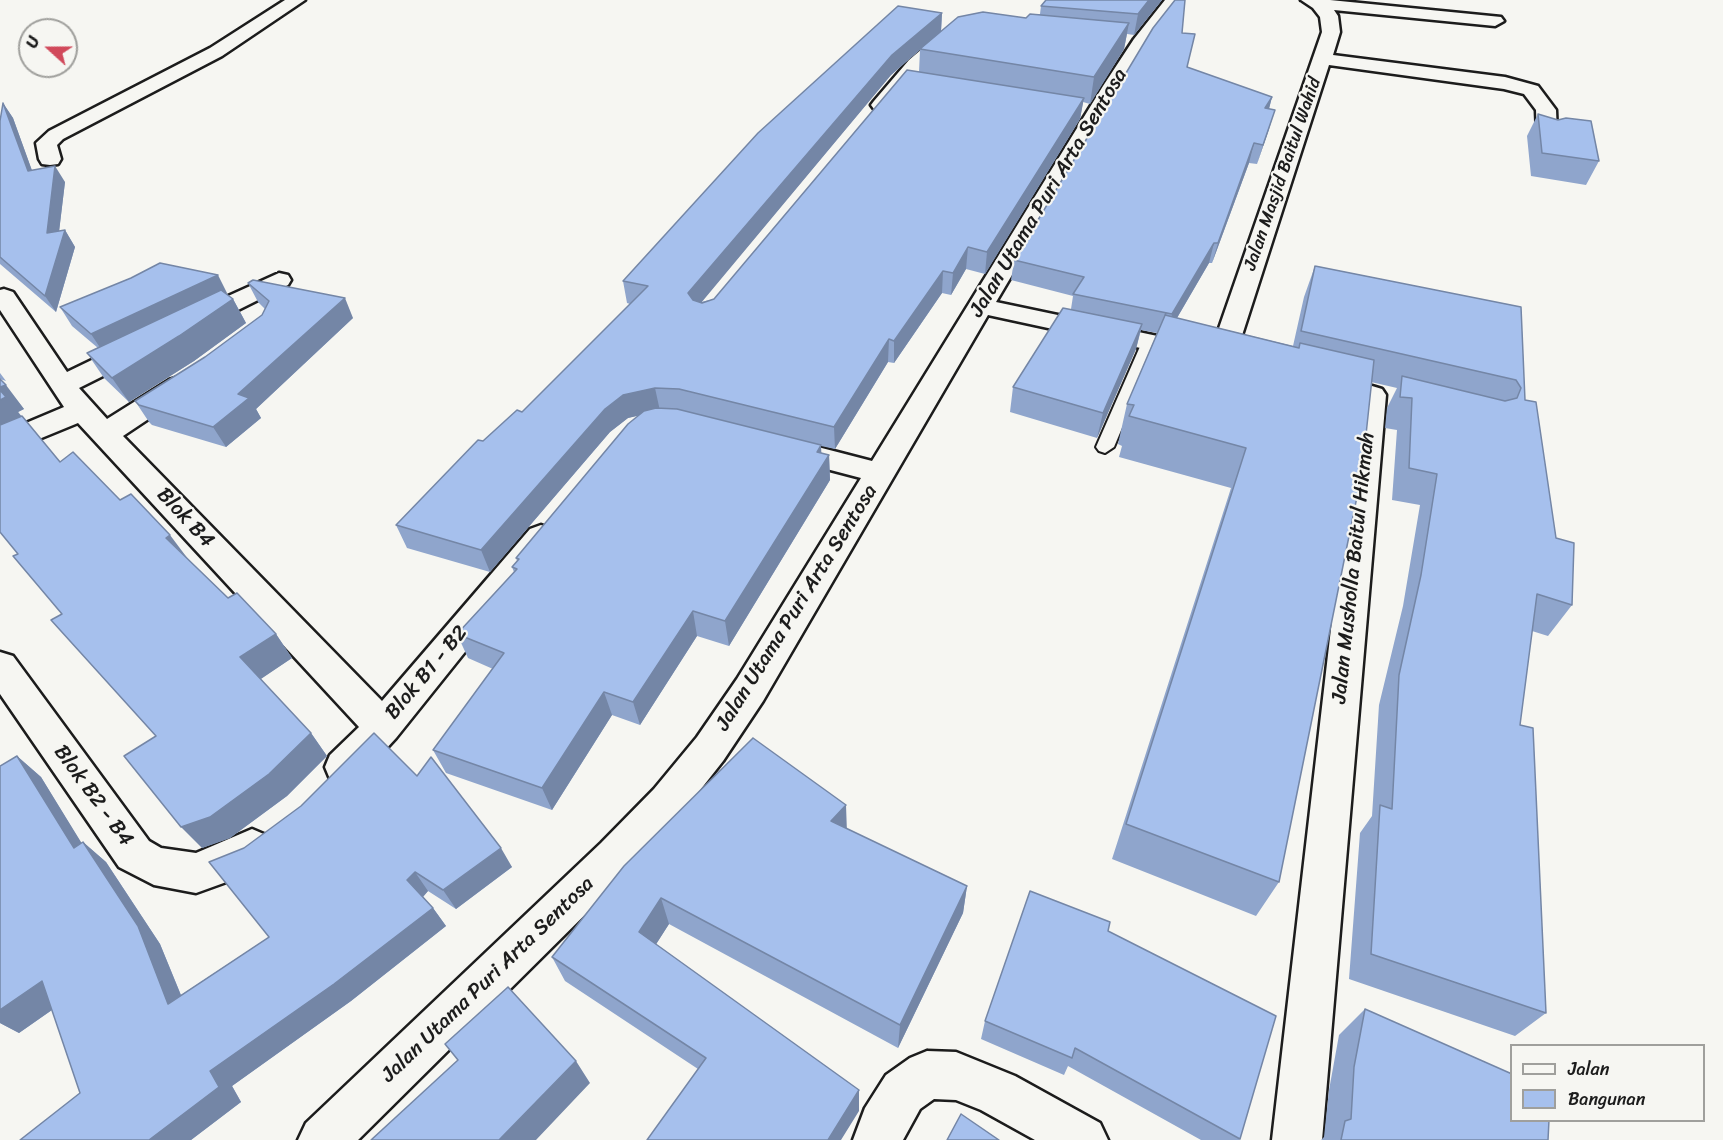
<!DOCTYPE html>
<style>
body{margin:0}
#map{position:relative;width:1723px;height:1140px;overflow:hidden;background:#f6f6f2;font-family:Sriracha,sans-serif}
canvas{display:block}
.legend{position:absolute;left:1510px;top:1044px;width:195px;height:78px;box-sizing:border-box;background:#f6f6f2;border:2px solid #9f9f9c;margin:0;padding:8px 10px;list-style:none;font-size:18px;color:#1c1c1c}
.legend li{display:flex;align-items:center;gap:12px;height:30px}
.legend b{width:30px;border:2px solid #9f9f9c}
.north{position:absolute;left:18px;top:18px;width:60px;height:60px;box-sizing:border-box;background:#f6f6f2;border:2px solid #9f9f9c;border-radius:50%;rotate:291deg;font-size:16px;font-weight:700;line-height:24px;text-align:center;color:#1c1c1c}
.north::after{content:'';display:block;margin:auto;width:21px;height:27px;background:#d1495b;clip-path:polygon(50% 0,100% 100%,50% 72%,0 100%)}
</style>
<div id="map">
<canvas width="1723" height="1140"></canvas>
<ul class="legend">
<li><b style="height:8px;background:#f6f6f2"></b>Jalan</li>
<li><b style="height:16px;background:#a6c0ed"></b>Bangunan</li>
</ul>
<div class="north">U</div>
</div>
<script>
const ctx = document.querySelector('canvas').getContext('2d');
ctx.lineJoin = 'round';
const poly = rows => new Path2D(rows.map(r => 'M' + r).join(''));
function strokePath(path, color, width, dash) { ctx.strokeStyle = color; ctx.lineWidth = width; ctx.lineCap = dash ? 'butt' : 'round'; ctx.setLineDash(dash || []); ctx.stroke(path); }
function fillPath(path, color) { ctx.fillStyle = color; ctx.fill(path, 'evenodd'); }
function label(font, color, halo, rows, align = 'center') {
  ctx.font = font + ' Sriracha,sans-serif'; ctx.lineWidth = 4.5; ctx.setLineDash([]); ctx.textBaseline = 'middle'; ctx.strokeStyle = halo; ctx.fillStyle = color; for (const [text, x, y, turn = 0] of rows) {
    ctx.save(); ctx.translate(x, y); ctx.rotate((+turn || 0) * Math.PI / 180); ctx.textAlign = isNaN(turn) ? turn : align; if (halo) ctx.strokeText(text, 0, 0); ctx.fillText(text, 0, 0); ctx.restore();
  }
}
const lane = poly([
 [1150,337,1158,342,1114,447,1105,453,1099,451,1096,447,1142,342,1150,337]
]);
const street = poly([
 [285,0,305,0,222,56,63,139,57,145,61,159,58,164,50,165,42,164,39,159,36,143,49,131,210,48,285,0],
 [1165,0,1182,0,1148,45,996,302,1205,346,1209,352,1205,358,1196,360,988,315,763,701,723,761,682,813,631,869,358,1140,298,1140,306,1123,601,843,654,789,697,737,737,679,861,478,777,456,772,449,777,442,787,439,872,461,1103,86,1134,39,1165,0],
 [1301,0,1330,0,1501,17,1504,21,1495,26,1334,10,1338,16,1340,32,1333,55,1505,77,1538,86,1556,110,1557,134,1554,138,1547,140,1540,138,1537,134,1536,110,1524,94,1504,89,1329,65,1235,357,1232,363,1222,365,1212,363,1209,357,1322,32,1320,17,1313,8,1301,0],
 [956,29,962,30,965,34,962,38,941,51,923,68,888,109,874,109,871,105,874,101,909,60,929,43,956,29],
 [279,273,288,275,291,280,288,285,202,328,193,330,184,328,180,322,184,316,279,273],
 [4,289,13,292,67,372,127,343,136,341,145,343,149,349,145,355,79,388,107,419,169,380,179,377,189,380,193,386,189,392,123,436,382,701,530,529,541,525,552,529,557,537,396,738,358,779,344,784,330,779,325,767,330,755,359,727,78,423,0,455,0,434,64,407,0,310,0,290,4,289],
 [1372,386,1382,389,1386,395,1322,1140,1272,1140,1358,395,1362,389,1372,386],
 [0,652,13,656,149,841,161,848,196,853,252,829,266,835,272,848,266,861,232,880,196,893,154,885,119,867,0,694,0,652],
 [927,1051,956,1052,1015,1076,1100,1123,1108,1140,1035,1140,981,1110,956,1100,934,1099,920,1109,903,1140,853,1140,865,1108,886,1075,910,1058,927,1051]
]);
const wall = poly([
 [1046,0,1162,0,1134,35,1127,34,1124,49,1090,104,1083,102,1080,119,985,274,966,269,951,295,942,293,894,363,888,362,835,449,821,446,821,453,829,455,830,480,729,646,697,636,640,725,612,715,552,810,446,773,433,750,493,669,468,658,457,634,514,572,512,567,517,561,516,558,639,415,628,418,610,432,490,572,407,548,396,525,483,441,522,412,630,304,627,303,623,281,942,13,941,31,1026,18,1040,14,1041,6],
 [920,50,919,72,714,299,701,302,891,75],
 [1182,33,1187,67,1272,97,1269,109,1269,129,1257,164,1249,163,1212,263,1209,263,1177,318,1293,346,1304,297,1315,266,1521,307,1525,400,1556,538,1572,605,1548,636,1532,631,1520,725,1546,1013,1515,1036,1349,979,1360,833,1372,816,1379,705,1403,606,1420,505,1392,500,1397,430,1385,428,1387,408,1397,388,1371,382,1279,882,1256,916,1112,859,1231,488,1119,457,1122,446,1118,444,1127,404,1157,333,1141,330,1136,349,1097,438,1010,412,1013,387,1071,309,1073,296,1011,280,1014,260],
 [3,103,13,118,32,171,65,182,59,231,65,230,75,247,56,312,0,264,0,121],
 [1538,114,1558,120,1599,161,1586,185,1531,176,1527,136],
 [248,283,353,318,256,409,261,418,226,447,152,425,149,422,135,401,205,357,262,315,265,309,258,302],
 [227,293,226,294,233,299,246,323,194,361,129,402,104,378,87,353,98,348,72,326,60,307],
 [0,373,6,381,0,379,24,409,18,412,60,462,120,500,187,558,228,598,276,634,292,658,260,679,311,733,327,756,287,796,230,838,202,848,156,736,62,614,18,554,0,532],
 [17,756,41,777,81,843,83,842,106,862,160,944,181,995,269,937,417,776,512,867,456,909,428,891,423,897,433,908,446,926,351,1001,232,1086,241,1102,191,1140,20,1140,80,1093,52,1010,19,1033,0,1023,0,766],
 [846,805,846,829,967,886,963,913,898,1048,669,924,656,944,859,1111,698,1069,565,981,552,957,624,866],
 [1108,931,1240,1139,1239,1140,1201,1140,1068,1066,1064,1075,981,1039,985,1021],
 [1365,1009,1548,1140,1321,1140,1324,1137,1329,1090,1339,1035]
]);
const shadedWall = poly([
 [1149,0,1162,0,1134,35,1138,14],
 [942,13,941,31,891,75,691,315,688,293,892,55],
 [1129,23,1124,49,1090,104,1094,77],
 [1272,97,1267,116,1265,108],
 [1084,98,1080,119,985,274,987,252],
 [3,103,13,118,38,187,28,171],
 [1275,110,1269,129,1257,164,1263,145],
 [1254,143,1249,163,1212,263,1218,243],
 [55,166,65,182,57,249,47,233],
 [65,230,75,247,56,312,45,296],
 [1214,243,1209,263,1167,335,1172,314],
 [968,247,966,269,951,295,953,273],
 [943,271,942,293,894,363,894,341],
 [218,275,227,293,103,352,91,334],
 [345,298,353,318,256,409,261,418,226,447,213,427,238,394],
 [233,299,246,323,194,361,129,402,112,378],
 [1142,324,1136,349,1097,438,1103,413],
 [889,339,888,362,835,449,834,427],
 [6,385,24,409,18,412,25,421,0,433,0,387],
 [655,388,660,411,628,418,610,432,490,572,481,550,605,409,623,395],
 [821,445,822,467,829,455,830,480,729,646,725,621],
 [170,535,188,559,166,538],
 [693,611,697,636,640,725,633,702],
 [276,634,292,658,258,681,240,657],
 [604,692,612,715,552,810,542,788],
 [311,733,327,756,287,796,230,838,202,848,181,827],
 [17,756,41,777,97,868,74,848],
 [846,805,847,833,831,821],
 [83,842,106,862,160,944,191,1020,168,1004],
 [501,848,512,867,456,909,443,890],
 [415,872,428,891,421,899,407,880],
 [967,886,963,913,898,1048,900,1025],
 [661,898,669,924,648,957,639,932],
 [433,908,446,926,351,1001,232,1086,241,1102,191,1140,149,1140,210,1071],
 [42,981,69,998,19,1033,0,1023,0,1010],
 [576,1061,590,1083,536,1140,499,1140],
 [859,1090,859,1111,841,1140,828,1140]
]);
const building = poly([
 [1046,0,1149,0,1138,14,1041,6,1046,0],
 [1175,0,1185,0,1182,33,1195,34,1187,67,1272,97,1265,108,1275,110,1263,145,1254,143,1218,243,1214,243,1172,314,1073,294,1084,277,1014,260,1153,28,1175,0],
 [898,6,942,13,892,55,688,293,693,300,702,303,714,299,907,70,1084,98,987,252,968,247,953,273,943,271,894,341,889,339,834,427,679,389,655,388,623,395,605,409,481,550,396,525,478,440,483,441,517,410,522,412,648,286,623,281,758,133,898,6],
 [983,12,1026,18,1030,14,1129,23,1094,77,920,49,958,17,983,12],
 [3,103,28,171,55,166,47,233,65,230,45,296,0,257,0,121,3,103],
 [1538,114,1558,120,1566,118,1591,121,1599,161,1542,153,1538,114],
 [160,263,218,275,91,334,60,307,131,278,160,263],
 [1315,266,1521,307,1525,400,1536,402,1556,538,1574,543,1572,605,1537,594,1520,725,1533,728,1546,1013,1371,954,1380,805,1392,809,1399,675,1421,575,1437,474,1409,468,1412,398,1400,397,1402,376,1505,401,1517,398,1521,388,1516,380,1301,331,1315,266],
 [253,280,345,298,238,394,249,398,213,427,139,405,135,401,205,357,262,315,269,301,248,283,253,280],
 [221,290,233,299,179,336,112,378,87,353,221,290],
 [1063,308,1142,324,1103,413,1013,387,1063,308],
 [1166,313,1165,315,1299,348,1300,343,1374,360,1362,472,1279,882,1126,824,1246,448,1129,416,1134,405,1127,404,1166,313],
 [0,379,6,385,0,387,0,379],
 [0,390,6,397,0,400,0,390],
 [656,408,677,409,821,445,817,452,829,455,725,621,693,611,633,702,604,692,542,788,433,750,504,653,457,634,517,569,512,567,519,559,516,558,628,424,644,411,656,408],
 [22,416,60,462,73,452,120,500,131,494,170,535,166,538,228,598,237,593,276,634,240,657,311,733,269,774,210,817,181,827,124,756,156,736,51,620,62,614,13,556,18,554,0,532,0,425,22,416],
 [374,733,417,776,431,757,501,848,443,890,415,872,407,880,433,908,334,984,210,1071,219,1087,149,1140,20,1140,80,1093,42,981,0,1010,0,766,17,756,74,848,83,842,138,926,168,1004,269,937,209,862,244,848,301,806,374,733],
 [753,738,846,805,831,821,967,886,900,1025,661,898,639,932,859,1090,828,1140,647,1140,706,1058,552,957,624,866,753,738],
 [1030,891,1110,922,1108,931,1276,1016,1240,1139,1075,1048,1072,1058,985,1021,1030,891],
 [508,987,576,1061,499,1140,371,1140,458,1060,445,1044,508,987],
 [1365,1009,1512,1074,1512,1120,1549,1120,1548,1140,1341,1140,1345,1121,1351,1119,1354,1067,1365,1009],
 [961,1114,999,1140,947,1140,961,1114]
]);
const farStreetnames = [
 ["Jalan Masjid Baitul Wahid",1283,174,-71]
];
const streetNames = [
 ["Jalan Utama Puri Arta Sentosa",1049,193,-59],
 ["Blok B4",185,518,47],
 ["Jalan Musholla Baitul Hikmah",1354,568,-84],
 ["Jalan Utama Puri Arta Sentosa",797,608,-58],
 ["Blok B1 - B2",427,673,-50],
 ["Blok B2 - B4",93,796,54],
 ["Jalan Utama Puri Arta Sentosa",488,980,-44]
];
strokePath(lane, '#1c1c1c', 4);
strokePath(street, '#1c1c1c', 5);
fillPath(lane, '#f6f6f2');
fillPath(street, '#f6f6f2');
fillPath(wall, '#8fa5cc');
fillPath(shadedWall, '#7486a6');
fillPath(building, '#a6c0ed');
strokePath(building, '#7486a6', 1.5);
label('18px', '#1c1c1c', '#f6f6f2', farStreetnames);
label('21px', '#1c1c1c', '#f6f6f2', streetNames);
</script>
